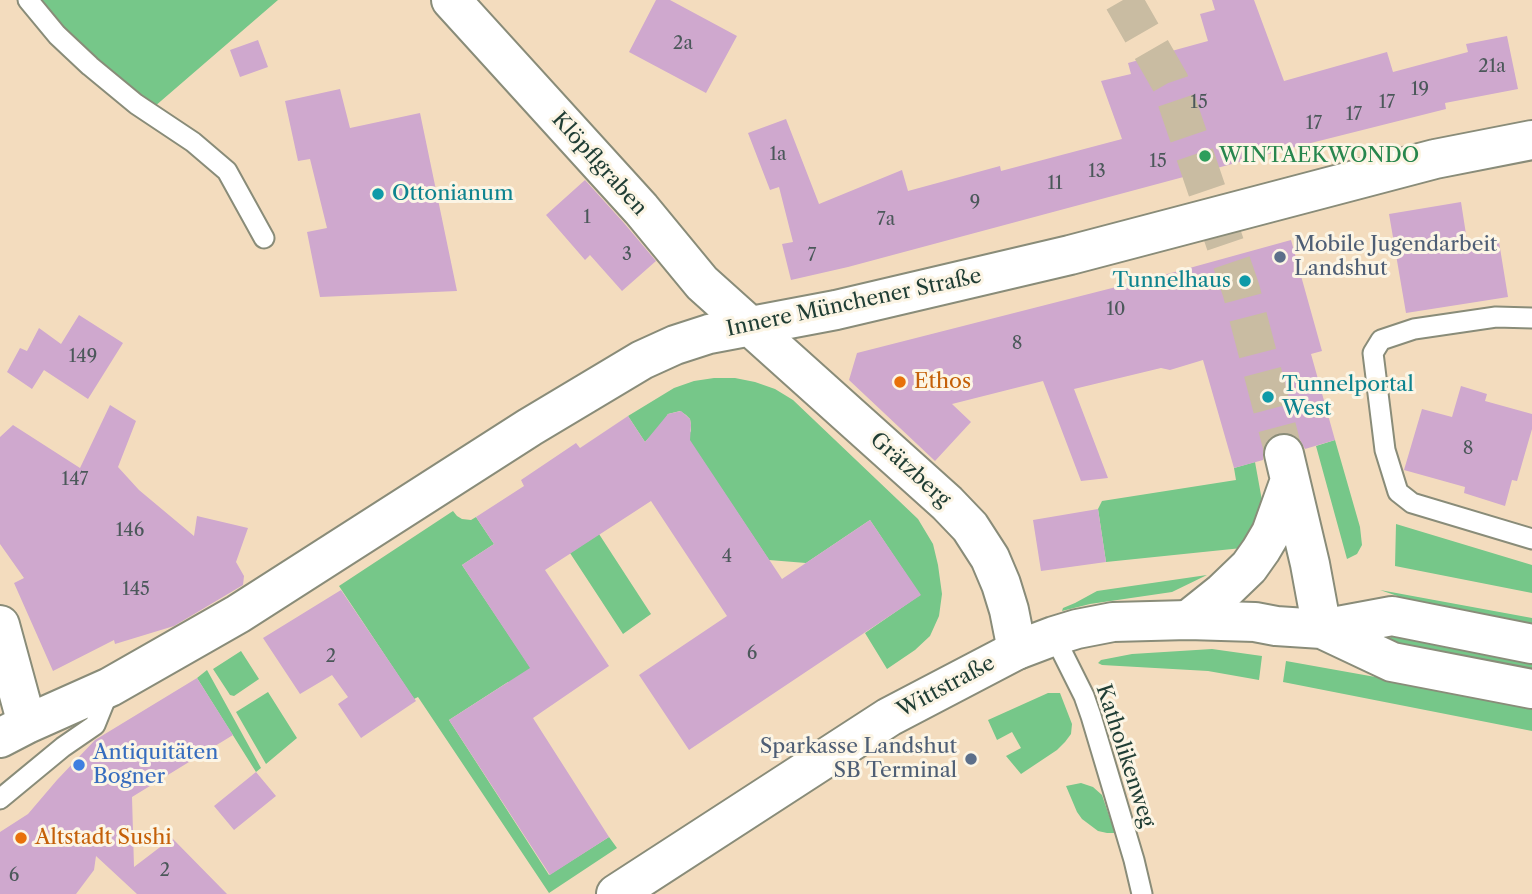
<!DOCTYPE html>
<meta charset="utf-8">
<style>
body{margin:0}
canvas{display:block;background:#f3dcbe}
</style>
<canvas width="1532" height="894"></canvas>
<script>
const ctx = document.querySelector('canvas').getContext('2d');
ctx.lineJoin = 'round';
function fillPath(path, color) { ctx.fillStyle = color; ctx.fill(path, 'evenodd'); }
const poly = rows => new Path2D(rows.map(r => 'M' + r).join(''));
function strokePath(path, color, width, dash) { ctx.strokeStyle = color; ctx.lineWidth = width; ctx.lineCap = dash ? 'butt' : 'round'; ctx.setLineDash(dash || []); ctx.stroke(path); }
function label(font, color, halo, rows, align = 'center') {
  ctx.font = font + ' "Libre Caslon Text",serif'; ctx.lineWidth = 6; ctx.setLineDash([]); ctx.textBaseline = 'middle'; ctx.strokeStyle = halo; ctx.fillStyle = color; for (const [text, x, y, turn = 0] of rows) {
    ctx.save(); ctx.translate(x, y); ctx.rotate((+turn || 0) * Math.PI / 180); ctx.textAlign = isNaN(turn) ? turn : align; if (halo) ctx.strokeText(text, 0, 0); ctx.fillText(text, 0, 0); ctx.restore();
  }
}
const green = poly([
 [41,0,278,0,154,107,123,82,56,20],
 [714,378,735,378,755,382,775,389,793,400,918,519,933,544,938,565,942,594,939,616,930,636,915,650,887,669,865,633,920,595,870,520,806,563,769,560,687,437,691,431,691,425,690,419,686,415,680,411,668,414,662,424,645,442,628,416,674,388,694,381],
 [1335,440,1360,527,1362,545,1357,554,1347,559,1316,446],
 [1255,462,1263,506,1256,525,1242,548,1106,562,1098,509,1102,501,1236,480,1234,468],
 [453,511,457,516,462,519,471,520,476,517,494,544,462,565,554,703,508,682,449,720,549,875,609,837,617,848,549,893,418,697,414,699,339,586],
 [1396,524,1532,565,1532,593,1395,566],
 [599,534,651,614,623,634,570,553],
 [1207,575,1172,592,1090,604,1062,611,1063,608,1075,603,1097,591],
 [1380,590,1532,618,1532,626,1415,602],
 [1393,635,1532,662,1532,672,1395,645,1389,639],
 [1212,649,1262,656,1259,680,1208,671,1102,665,1098,663,1101,660,1132,654],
 [241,651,259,679,234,696,230,695,213,669],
 [1286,661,1532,705,1532,731,1283,682],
 [207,670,261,768,256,772,197,678],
 [268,692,297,738,266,764,236,712],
 [1048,693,1060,693,1072,724,1071,734,1065,742,1057,750,1021,774,1006,756,1021,748,1012,732,997,740,988,720],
 [1081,783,1093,787,1102,795,1115,833,1107,833,1098,831,1082,819,1077,812,1066,786]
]);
const building = poly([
 [656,0,670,0,737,36,706,93,629,52],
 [1212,0,1254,0,1284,81,1387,52,1393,72,1468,52,1466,44,1507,36,1518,89,1445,103,1446,109,1299,146,848,267,791,280,782,244,793,242,779,187,770,190,748,133,786,119,819,204,902,170,908,191,1000,166,1001,171,1122,139,1101,81,1131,74,1128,63,1208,41,1200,14,1215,10],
 [258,40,268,67,240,77,230,50],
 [340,89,350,128,420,113,457,291,320,297,307,232,327,228,310,159,298,161,285,101],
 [585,180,624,223,656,261,622,291,590,255,585,260,546,215],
 [1461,202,1468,247,1499,242,1508,297,1406,313,1389,214],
 [1291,240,1322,351,1311,354,1335,440,1305,449,1300,440,1291,433,1278,433,1269,439,1263,447,1263,460,1234,468,1203,360,1170,370,1161,368,1074,389,1108,478,1081,481,1043,381,952,404,971,422,935,461,849,380,857,353,1175,272],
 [79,315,123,343,88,399,44,370,32,389,7,372,20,348,27,351,39,328,61,344],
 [1461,386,1487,394,1485,401,1532,414,1532,429,1517,481,1512,480,1505,506,1464,493,1465,487,1404,470,1422,409,1452,417],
 [110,405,136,421,118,467,139,490,194,536,197,516,248,528,236,562,244,576,243,585,174,626,115,644,114,640,53,671,14,583,24,578,0,544,0,437,13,425,80,468],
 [681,411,690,419,691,425,690,440,782,579,870,520,921,595,689,750,639,675,727,616,651,501,545,570,609,666,533,718,609,837,550,875,449,720,530,668,462,565,494,544,476,517,524,486,521,480,576,443,580,448,628,416,645,442,668,414],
 [1098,509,1106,562,1041,571,1033,520],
 [341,590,416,701,361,738,338,704,348,697,332,675,300,694,263,638],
 [197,678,233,735,132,797,134,867,172,838,227,894,137,894,96,856,94,870,76,894,0,894,0,832,28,814,57,780,95,740],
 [256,772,276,796,234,830,214,806]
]);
const secondaryTunnel = poly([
 [1123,0,1170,82,1241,290,1284,454]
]);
const service = poly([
 [28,0,57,35,90,66,136,104,193,142,227,171,264,238],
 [1532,318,1496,317,1414,329,1381,340,1373,353,1385,450,1398,492,1412,503,1532,539],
 [1054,636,1084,696,1091,716,1134,860,1142,894],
 [0,799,63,747,95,725,110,688]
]);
const minor = poly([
 [451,0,641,209,702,283,947,503,970,527,990,558,1001,584,1009,610,1017,650],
 [0,625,27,724],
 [0,738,27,724,110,687,238,614,530,427,642,360,675,345,709,334,836,310,1070,255,1435,159,1532,140]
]);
const secondary = poly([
 [1284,454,1310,564,1322,629],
 [1188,620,1223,592,1249,567,1261,550,1271,533,1290,480]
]);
const primary = poly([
 [1322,629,1392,662,1532,689],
 [616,894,889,717,1017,650,1054,636,1077,629,1113,622,1188,620,1255,622,1276,626,1322,629,1392,616,1532,644]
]);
const markers = [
 [1205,156,7,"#2e9e5b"],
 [378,194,7,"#0f9aa8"],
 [1280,257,7,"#5c6f8a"],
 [1245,281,7,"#0f9aa8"],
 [900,382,7,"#e8710a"],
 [1268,397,7,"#0f9aa8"],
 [971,759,7,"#5c6f8a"],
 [79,765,7,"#3f7fe0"],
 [21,838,7,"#e8710a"]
];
const numberNames = [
 ["2a",683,44],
 ["21a",1492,67],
 ["19",1420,90],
 ["15",1199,103],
 ["17",1387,103],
 ["17",1354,115],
 ["17",1314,124],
 ["1a",778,155],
 ["15",1158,162],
 ["13",1097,172],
 ["11",1055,184],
 ["9",975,203],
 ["1",587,218],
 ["7a",886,220],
 ["3",627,255],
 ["7",812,256],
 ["10",1116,310],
 ["8",1017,344],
 ["149",83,357],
 ["8",1468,449],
 ["147",75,480],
 ["146",130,531],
 ["4",727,557],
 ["145",136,590],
 ["6",752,654],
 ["2",331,657],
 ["2",165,871],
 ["6",14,876]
];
const leisureNames = [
 ["WINTAEKWONDO",1219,156]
];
const streetNames = [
 ["Klöpflgraben",599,164,48],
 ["Innere Münchener Straße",854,303,-12],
 ["Grätzberg",910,470,42],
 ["Wittstraße",946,687,-28],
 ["Katholikenweg",1125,756,72]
];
const cultureNames = [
 ["Ottonianum",392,194],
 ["Tunnelhaus",1231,281,"right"],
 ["Tunnelportal",1282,385],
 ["West",1282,409]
];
const serviceNames = [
 ["Mobile Jugendarbeit",1294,245],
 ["Landshut",1294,269],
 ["Sparkasse Landshut",957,747,"right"],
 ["SB Terminal",957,771,"right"]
];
const foodNames = [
 ["Ethos",914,382],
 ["Altstadt Sushi",35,838]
];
const shopNames = [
 ["Antiquitäten",93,753],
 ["Bogner",93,777]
];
fillPath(green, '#76c789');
fillPath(building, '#cfa8ce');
strokePath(secondaryTunnel, '#c9bca2', 38, [38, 19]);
strokePath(service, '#898c79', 23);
strokePath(minor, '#898c79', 42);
strokePath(secondary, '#898c79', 42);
strokePath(primary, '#898c79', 42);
strokePath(service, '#fff', 19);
strokePath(minor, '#fff', 38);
strokePath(secondary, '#fff', 38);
strokePath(primary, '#fff', 38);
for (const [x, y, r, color] of markers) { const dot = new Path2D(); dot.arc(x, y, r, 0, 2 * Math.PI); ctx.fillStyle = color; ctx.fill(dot); strokePath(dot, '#fcf5e5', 2.5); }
label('18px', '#4b585a', null, numberNames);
label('21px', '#27864d', '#fcf5e5', leisureNames, 'left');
label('21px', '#1f3d34', '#fcf5e5', streetNames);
label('21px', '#0d838f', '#fcf5e5', cultureNames, 'left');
label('21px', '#4e5e75', '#fcf5e5', serviceNames, 'left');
label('21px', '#c56008', '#fcf5e5', foodNames, 'left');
label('21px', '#366cbe', '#fcf5e5', shopNames, 'left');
</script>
